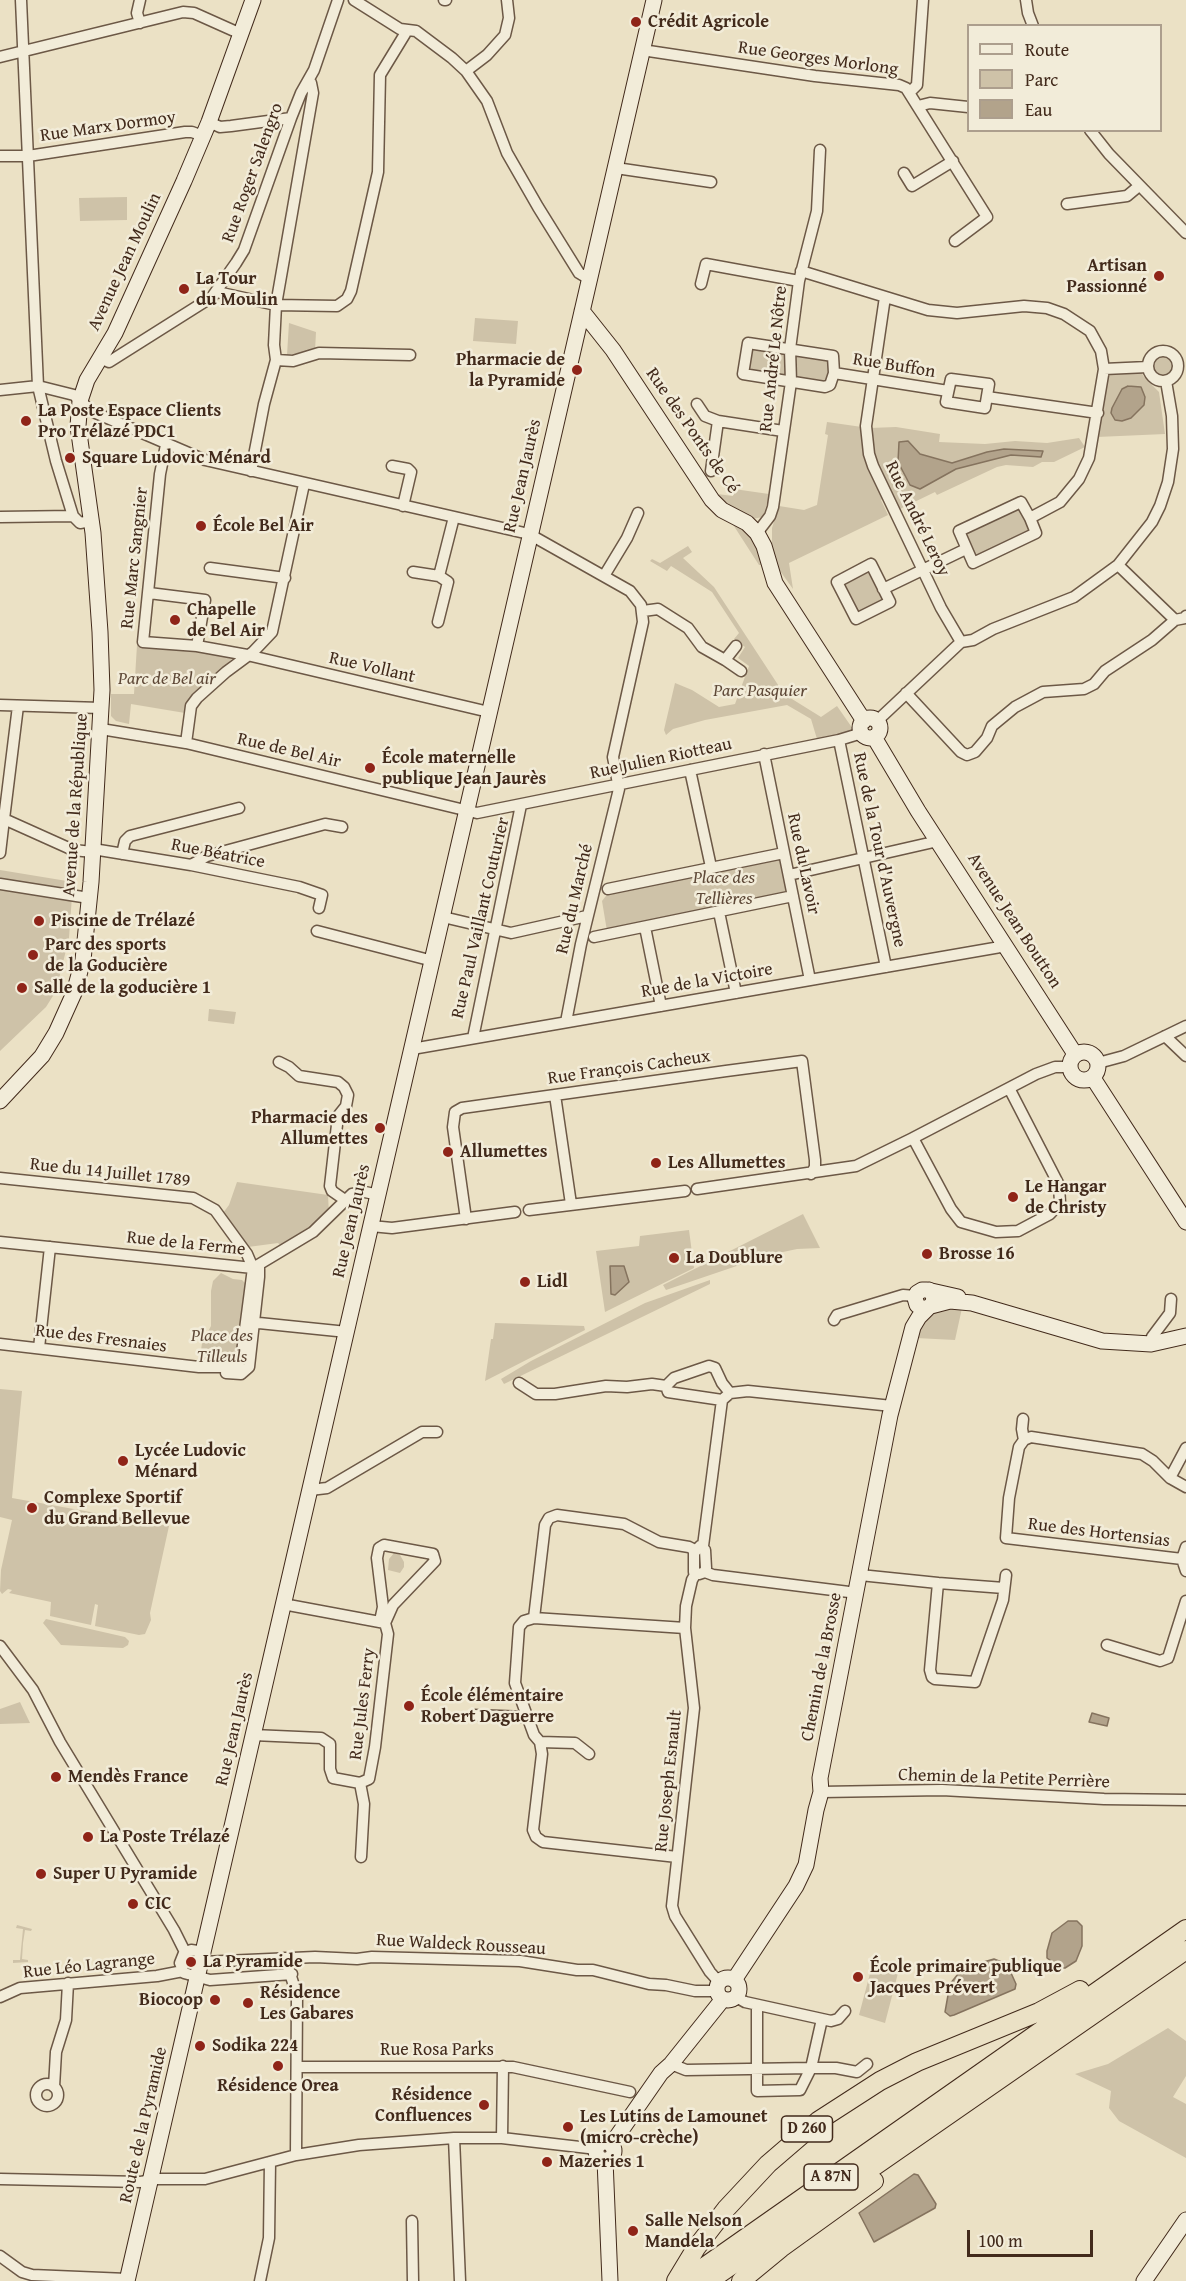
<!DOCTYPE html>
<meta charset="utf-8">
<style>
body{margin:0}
#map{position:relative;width:1186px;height:2281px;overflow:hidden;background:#ebe1c5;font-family:"Gentium Book Plus",serif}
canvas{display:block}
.legend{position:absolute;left:967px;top:24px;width:195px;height:108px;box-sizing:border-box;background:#f2ecd9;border:2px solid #ac9e8d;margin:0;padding:8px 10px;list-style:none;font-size:18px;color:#422a1b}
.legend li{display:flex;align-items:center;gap:12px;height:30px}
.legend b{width:30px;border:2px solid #ac9e8d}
.scale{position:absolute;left:967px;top:2230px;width:126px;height:27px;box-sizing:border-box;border:3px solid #422a1b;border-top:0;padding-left:8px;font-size:18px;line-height:21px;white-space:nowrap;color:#422a1b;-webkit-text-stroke:4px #f2ecd9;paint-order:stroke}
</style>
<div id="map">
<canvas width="1186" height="2281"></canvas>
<ul class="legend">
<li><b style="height:8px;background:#f2ecd9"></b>Route</li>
<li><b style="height:16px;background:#cec2a8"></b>Parc</li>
<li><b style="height:16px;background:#b2a38b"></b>Eau</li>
</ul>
<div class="scale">100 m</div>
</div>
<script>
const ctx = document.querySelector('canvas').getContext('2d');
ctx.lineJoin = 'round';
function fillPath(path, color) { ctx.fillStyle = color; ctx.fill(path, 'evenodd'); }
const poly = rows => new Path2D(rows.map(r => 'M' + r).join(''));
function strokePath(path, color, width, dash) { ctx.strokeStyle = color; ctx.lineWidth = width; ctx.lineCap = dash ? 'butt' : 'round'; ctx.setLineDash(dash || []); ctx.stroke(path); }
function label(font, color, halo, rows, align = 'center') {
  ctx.font = font + ' "Gentium Book Plus",serif'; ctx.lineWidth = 5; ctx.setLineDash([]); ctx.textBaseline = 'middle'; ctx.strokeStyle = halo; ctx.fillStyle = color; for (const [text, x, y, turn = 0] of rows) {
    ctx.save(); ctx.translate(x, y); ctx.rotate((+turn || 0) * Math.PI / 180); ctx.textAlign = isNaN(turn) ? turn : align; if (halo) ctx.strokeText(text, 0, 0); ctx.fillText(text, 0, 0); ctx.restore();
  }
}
const green = poly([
 [127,197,127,220,80,221,79,198],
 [475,318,518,321,516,344,473,341],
 [289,323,316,332,315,351,287,355],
 [751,347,785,352,785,375,781,378,748,372],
 [796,353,829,358,829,374,825,382,821,384,821,380,799,377,798,380,796,379],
 '1152 367a11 11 0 1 1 22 0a11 11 0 1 1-22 0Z',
 [1140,370,1144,377,1159,392,1165,434,1097,437,1106,375,1111,371],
 [827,422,862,427,884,498,881,500,888,515,789,563,793,589,778,568,772,549,772,528,779,506,804,510,817,505,828,435,825,434],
 [896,427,940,434,939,442,985,444,1015,441,1047,443,1079,438,1085,447,1054,462,1042,462,1033,467,1006,465,997,467,937,495,935,492,900,509,880,468,873,449,870,428],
 [734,489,769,494,769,503,767,503,763,517,752,519,727,506,717,494,733,496],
 [1019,508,1031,531,976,558,964,535,970,529,972,532,1013,512,1012,509],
 [732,523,750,531,764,565,759,565],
 [688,546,692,552,683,558,714,587,784,694,821,717,837,706,853,729,850,732,817,739,811,719,787,705,705,720,673,729,666,735,664,730,675,683,692,690,719,707,735,704,749,666,738,658,745,647,734,639,739,633,712,592,671,566,667,571,650,561,652,559,660,563],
 [863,571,870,571,884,601,859,611,860,614,857,614,842,583,845,583,864,574],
 [137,645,235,656,190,697,185,713,131,704,129,724,116,721,111,716,111,694,134,694],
 [781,857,788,894,607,931,602,901,609,892],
 [0,870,73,882,69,938,56,991,46,1007,0,1051],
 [209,1009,236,1012,234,1024,208,1021],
 [237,1182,328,1195,329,1214,312,1230,282,1247,278,1243,248,1247,223,1213,229,1205],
 [803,1214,820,1248,797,1249,769,1255,666,1290,663,1285],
 [689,1230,694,1268,605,1312,596,1251,639,1246,640,1236],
 [221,1273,233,1279,242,1280,247,1285,238,1362,202,1362,200,1358,202,1343,211,1326,211,1291,213,1281],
 [710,1280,710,1284,504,1384,501,1379,531,1361,645,1303],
 [943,1308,962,1308,955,1340,916,1338,917,1332,928,1316],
 [495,1323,584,1326,585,1330,485,1381,491,1339,493,1339],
 [0,1389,22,1391,12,1498,169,1526,150,1613,151,1620,145,1634,139,1635,95,1626,98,1605,95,1604,91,1625,50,1616,51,1602,9,1593,12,1590,8,1589,2,1594,0,1591,1,1570,12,1520,0,1517],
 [394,1553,400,1555,404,1562,404,1567,400,1573,388,1570,389,1559],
 [46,1619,125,1637,129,1641,128,1645,123,1648,61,1645,43,1623],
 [20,1702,30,1723,0,1724,0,1709],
 [17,1925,32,1929,31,1931,25,1930,23,1943,22,1959,28,1960,28,1962,13,1963,13,1960,20,1960,23,1929,16,1928],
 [872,1966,898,1973,885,2023,859,2015],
 [1168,2028,1186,2041,1186,2076,1173,2097,1186,2104,1186,2158,1119,2121,1109,2108,1111,2091,1075,2074,1108,2064]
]);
const water = poly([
 [1128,386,1141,387,1145,397,1144,405,1131,418,1122,421,1115,420,1111,413,1112,408,1122,389,1128,386],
 [908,441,920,454,952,463,987,452,1004,449,1043,451,1041,457,1011,455,956,469,920,489,910,485,898,462,899,442,908,441],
 [610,1266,624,1266,629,1282,615,1295,611,1294,610,1266],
 [1092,1713,1109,1718,1107,1726,1089,1722,1092,1713],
 [1068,1921,1077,1921,1082,1926,1082,1946,1076,1961,1065,1968,1061,1968,1047,1958,1047,1951,1052,1933,1068,1921],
 [994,1959,1004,1963,1011,1973,1016,1984,1015,1989,954,2015,950,2016,945,2012,950,1984,958,1974,973,1965,994,1959],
 [914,2174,918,2175,936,2204,935,2208,874,2242,859,2213,914,2174]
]);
const street = poly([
 [21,0,38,386,56,461,73,516,80,523,91,521],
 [354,0,400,29,416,31,452,58,466,71,487,101,507,153,538,207,579,273,589,279],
 [444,0,446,0],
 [1026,0,1028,13,1033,26],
 [140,23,137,13,140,0],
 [642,50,815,76,899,85,906,88,987,217,955,241],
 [0,57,183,12,194,13,241,34],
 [466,71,487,55,505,35,509,18,507,0],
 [910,92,917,85,923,0],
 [918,106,930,103,968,107],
 [209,122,220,127,231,126,291,118],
 [1090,130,1109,154,1186,233],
 [0,156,28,156,185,132,192,132,203,136],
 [616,168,711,182],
 [904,173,912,186,953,161],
 [1067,204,1127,196,1139,186],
 [801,271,928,310,957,313,1024,306,1047,308,1064,314,1090,331,1101,351,1104,369,1089,458,1079,479,1060,502,1030,518],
 [701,284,706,264,799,281],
 [217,292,276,305,337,306,347,299,351,291,378,172,380,75,405,34,405,30],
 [885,297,866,426,869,454,873,466,941,608,961,642],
 [748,343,833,356,834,373,830,385,825,387,743,374,748,343],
 '1148 366a15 15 0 1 1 30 0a15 15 0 1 1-30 0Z',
 [100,358,109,362,212,297,236,263,244,250,291,118,301,93,314,70,338,0],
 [276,360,293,361,319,353,410,355],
 [1104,369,1148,367],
 [834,373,948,391],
 [951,379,989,384,985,408,946,402,951,379],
 [0,390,38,386,74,395,91,411,205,460,529,534,630,591,641,605,643,622,613,757,619,789,581,944,566,1022],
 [987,397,1098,413],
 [697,404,705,416,718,421],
 [166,445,160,474,143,642,197,646,247,655,489,712],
 [392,466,408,469,411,472,403,506],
 [251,471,264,404,276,360,274,345,276,305,313,93,311,83,308,81],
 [711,471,718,421,783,431],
 [1021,502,1030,518,1036,533,973,563,959,531,1021,502],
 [0,517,73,516],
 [757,533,770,516,773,507,791,382,790,349,799,281,817,211,820,150],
 [871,564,890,602,856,619,837,582,871,564],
 [210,568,285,578],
 [413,572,439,576,454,517],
 [604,576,627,538,638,513],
 [883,589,966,549],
 [149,593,205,600,197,646],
 [643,611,658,609,688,628,702,647,725,660,736,646],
 [1175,620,1185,618,1186,616],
 [438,622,448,582,439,576],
 [725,660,741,671],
 [906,693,961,752,967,755,975,752,987,738,992,726,1015,707,1043,692,1084,689,1094,684,1105,671,1152,640,1175,620,1118,565],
 [0,705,101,708],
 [18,706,4,819,73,850,93,852],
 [877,721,961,642,973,640,993,629,1074,597,1118,565,1152,522,1160,506,1168,482,1173,449,1172,416,1166,381],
 [101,729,186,743,477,813,839,740,862,733],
 [839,740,886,967],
 [186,743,191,706,197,698,226,672,253,652,272,632,304,484],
 [764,754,810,980],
 [690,770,711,867],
 [93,849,191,865,299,887,322,895,319,908],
 [0,853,4,819],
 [122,854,125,841,130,836,239,808],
 [191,865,207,856,325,824,342,827],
 [789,875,938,841],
 [0,884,89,898],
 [608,889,784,853],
 [719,912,736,993],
 [443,917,511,933,587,916],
 [645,927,661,1006],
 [317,931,433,961],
 [594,937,793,896],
 [1165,1036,1186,1056],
 [473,1038,521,805],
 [412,1049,1006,946],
 [279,1062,289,1067,299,1076,338,1082,344,1087,348,1095,346,1106,338,1116,330,1186,332,1191,345,1200],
 [1098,1063,1124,1056,1186,1026],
 [1009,1088,1059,1185,1060,1203,1050,1214,1018,1231,996,1232,961,1222,951,1209,913,1138,1036,1074,1055,1067,1069,1067],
 [555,1095,571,1204],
 [0,1178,193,1198,215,1210,247,1254,253,1268],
 [697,1189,856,1166,913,1138],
 [529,1210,685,1191],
 [466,1219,453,1127,455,1112,462,1108,726,1071,802,1061,815,1160,815,1167,811,1174],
 [371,1226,392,1228,515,1212],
 [0,1242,253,1268,313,1232,352,1194,365,1192,379,1195],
 [834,1320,837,1315,903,1295,915,1296],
 [249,1322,347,1332],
 [0,1344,199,1367,236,1367,241,1360,253,1268],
 [1151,1344,1152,1337,1170,1313,1171,1299],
 [39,1348,50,1247],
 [226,1373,241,1374,249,1367,259,1277,259,1266],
 [519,1383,536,1394,555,1394,606,1386,627,1387,652,1384,666,1386,668,1392,722,1400,730,1393,748,1391,892,1406],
 [666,1386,674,1378,709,1366,715,1368,722,1383,730,1393],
 [1023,1419,1022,1429,1024,1440],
 [1170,1478,1186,1448],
 [310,1490,327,1488,422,1432,437,1432],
 [700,1546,705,1550,706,1568,705,1572,699,1574,694,1572,694,1553,700,1546],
 [703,1546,722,1400],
 [1186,1547,1182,1559,1186,1571],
 [1182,1559,1006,1538,1009,1498,1019,1447,1024,1440,1031,1437,1142,1454,1153,1461,1170,1478,1186,1487],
 [705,1572,713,1575,857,1593],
 [696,1573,692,1580,686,1606,685,1628,694,1708,672,1906,675,1916,710,1972,719,1982],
 [860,1575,938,1583,930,1670,932,1677,935,1679,975,1682,1003,1600,1006,1575],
 [938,1583,1004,1588],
 [283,1604,385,1623],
 [534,1618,524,1621,519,1627,515,1683,534,1735,540,1742,542,1754,533,1830,536,1837,543,1842,677,1857],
 [380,1621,383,1607,377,1558,379,1548,384,1545,433,1554,435,1561,393,1605,385,1623],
 [685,1628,534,1618,545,1525,549,1518,557,1515,624,1524,659,1542,689,1547,695,1550],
 [1107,1645,1160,1661,1168,1658,1186,1601],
 [0,1646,33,1690,60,1742,174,1930,185,1952],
 [473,1715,527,1717],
 [253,1735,321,1738,330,1744,330,1769,333,1778,360,1783,369,1779,375,1747,388,1634,385,1623],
 [540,1742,575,1743,589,1754],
 [360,1783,364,1804,361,1857],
 [821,1792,942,1790,1104,1799,1186,1800],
 [204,1952,191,1950,184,1953,180,1963,184,1973,210,1980,292,1974],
 [285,1958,297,1995,296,2155],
 [202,1962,315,1957,357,1959,372,1957,520,1961,577,1970,593,1970,649,1984,666,1985,695,1991,717,1991],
 [0,1997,20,1988,157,1976,183,1971],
 [736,1997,745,2002,831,2021,838,2019,845,2011],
 [757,2005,757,2091,800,2090,811,2068,836,2068,857,2072,867,2064],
 [671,2064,686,2070,811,2068,822,2019],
 [298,2067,513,2067,630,2092],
 '36 2095a11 11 0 1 1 22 0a11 11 0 1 1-22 0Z',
 [54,2087,56,2052,66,2020,68,1983],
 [454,2138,460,2281],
 [502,2138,503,2066],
 [0,2179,141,2182,157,2179,205,2179,296,2155,359,2145,454,2138,502,2138,597,2149],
 [412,2221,413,2281],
 [0,2256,22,2272,32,2275,127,2279],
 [260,2281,269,2238,270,2162]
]);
const secondary = poly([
 [582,311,613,350,712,500,722,510,747,523,757,533,764,546,775,583,864,721],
 '860 728a10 10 0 1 1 20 0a10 10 0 1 1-20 0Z',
 [874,737,918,811,1075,1054],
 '1070 1066a14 14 0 1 1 28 0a14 14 0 1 1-28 0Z',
 [1093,1078,1186,1222],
 [0,1101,42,1056,56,1033,74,993,83,960,91,882,102,690,100,632,93,533,78,426,80,401,87,380,115,333,184,181,209,122,253,0],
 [929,1290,934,1296,933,1303,928,1308,921,1308,917,1305,915,1298,917,1293,922,1290,927,1290,958,1297],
 [931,1306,950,1301,972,1303,1102,1341,1151,1344,1186,1336],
 '717 1989a11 11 0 1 1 22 0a11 11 0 1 1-22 0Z',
 [734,1980,796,1886,806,1865,816,1810,821,1792,820,1778,890,1415,913,1327,919,1317,928,1308],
 '596 2151a9 9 0 1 1 18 0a9 9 0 1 1-18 0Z',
 [611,2145,661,2073,671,2064,723,1999],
 [605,2160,610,2281],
 [127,2281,654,0],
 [1144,2281,1186,2220]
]);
const highway = poly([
 [676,2281,696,2248,726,2209,768,2164,818,2121,880,2081,917,2062,1039,2012,1080,1990],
 [684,2281,1186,1929],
 [709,2281,1186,1950],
 [741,2281,781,2248,874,2181]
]);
const markers = [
 [636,22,6,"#8f2418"],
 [1159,276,6,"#8f2418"],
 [184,289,6,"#8f2418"],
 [577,370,6,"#8f2418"],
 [26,421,6,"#8f2418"],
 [70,458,6,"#8f2418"],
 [201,526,6,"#8f2418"],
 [175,620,6,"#8f2418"],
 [370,768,6,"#8f2418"],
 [39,921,6,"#8f2418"],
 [33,955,6,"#8f2418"],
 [22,988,6,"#8f2418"],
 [380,1128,6,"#8f2418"],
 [448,1152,6,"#8f2418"],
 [656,1163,6,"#8f2418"],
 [1013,1197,6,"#8f2418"],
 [927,1254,6,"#8f2418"],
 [674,1258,6,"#8f2418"],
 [525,1282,6,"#8f2418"],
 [123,1461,6,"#8f2418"],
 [32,1508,6,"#8f2418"],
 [409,1706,6,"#8f2418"],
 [56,1777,6,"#8f2418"],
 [88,1837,6,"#8f2418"],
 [41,1874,6,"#8f2418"],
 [133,1904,6,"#8f2418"],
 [191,1962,6,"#8f2418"],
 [858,1977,6,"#8f2418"],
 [215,2000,6,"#8f2418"],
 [248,2003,6,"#8f2418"],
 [200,2046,6,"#8f2418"],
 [278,2066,6,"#8f2418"],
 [484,2105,6,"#8f2418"],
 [568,2127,6,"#8f2418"],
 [547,2162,6,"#8f2418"],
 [633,2231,6,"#8f2418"]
];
const shields = [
 [807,2129,51],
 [831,2177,54]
];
const shieldNames = [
 ["D 260",807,2129],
 ["A 87N",831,2177]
];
const poiNames = [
 ["Crédit Agricole",648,22],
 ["Artisan",1147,266,"right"],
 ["Passionné",1147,287,"right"],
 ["La Tour",196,279],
 ["du Moulin",196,300],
 ["Pharmacie de",565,360,"right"],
 ["la Pyramide",565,381,"right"],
 ["La Poste Espace Clients",38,411],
 ["Pro Trélazé PDC1",38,432],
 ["Square Ludovic Ménard",82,458],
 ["École Bel Air",213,526],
 ["Chapelle",187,610],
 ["de Bel Air",187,631],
 ["École maternelle",382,758],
 ["publique Jean Jaurès",382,779],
 ["Piscine de Trélazé",51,921],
 ["Parc des sports",45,945],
 ["de la Goducière",45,966],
 ["Salle de la goducière 1",34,988],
 ["Pharmacie des",368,1118,"right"],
 ["Allumettes",368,1139,"right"],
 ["Allumettes",460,1152],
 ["Les Allumettes",668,1163],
 ["Le Hangar",1025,1187],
 ["de Christy",1025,1208],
 ["Brosse 16",939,1254],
 ["La Doublure",686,1258],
 ["Lidl",537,1282],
 ["Lycée Ludovic",135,1451],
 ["Ménard",135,1472],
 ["Complexe Sportif",44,1498],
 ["du Grand Bellevue",44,1519],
 ["École élémentaire",421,1696],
 ["Robert Daguerre",421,1717],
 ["Mendès France",68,1777],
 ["La Poste Trélazé",100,1837],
 ["Super U Pyramide",53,1874],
 ["CIC",145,1904],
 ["La Pyramide",203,1962],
 ["École primaire publique",870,1967],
 ["Jacques Prévert",870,1988],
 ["Résidence",260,1993],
 ["Les Gabares",260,2014],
 ["Biocoop",203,2000,"right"],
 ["Sodika 224",212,2046],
 ["Résidence Orea",278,2086,"center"],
 ["Résidence",472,2095,"right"],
 ["Confluences",472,2116,"right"],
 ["Les Lutins de Lamounet",580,2117],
 ["(micro-crèche)",580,2138],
 ["Mazeries 1",559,2162],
 ["Salle Nelson",645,2221],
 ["Mandela",645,2242]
];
const streetNames = [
 ["Rue Georges Morlong",818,59,8],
 ["Rue Marx Dormoy",108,127,-8],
 ["Rue Roger Salengro",253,173,-70],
 ["Avenue Jean Moulin",125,262,-65],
 ["Rue André Le Nôtre",774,359,-84],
 ["Rue Buffon",894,366,9],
 ["Rue des Ponts de Cé",692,431,55],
 ["Rue Jean Jaurès",523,476,-77],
 ["Rue André Leroy",917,519,64],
 ["Rue Marc Sangnier",135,558,-84],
 ["Rue Vollant",372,668,13],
 ["Rue de Bel Air",289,751,13],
 ["Rue Julien Riotteau",661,759,-12],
 ["Avenue de la République",76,805,-86],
 ["Rue de la Tour d'Auvergne",879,850,78],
 ["Rue Béatrice",218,854,11],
 ["Rue du Lavoir",803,864,78],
 ["Rue du Marché",575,899,-77],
 ["Rue Paul Vaillant Couturier",481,918,-77],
 ["Avenue Jean Boutton",1014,921,57],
 ["Rue de la Victoire",707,981,-10],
 ["Rue François Cacheux",629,1068,-8],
 ["Rue du 14 Juillet 1789",110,1173,6],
 ["Rue Jean Jaurès",352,1221,-77],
 ["Rue de la Ferme",186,1244,6],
 ["Rue des Fresnaies",101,1339,7],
 ["Rue des Hortensias",1099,1533,7],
 ["Chemin de la Brosse",822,1667,-79],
 ["Rue Jules Ferry",363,1704,-83],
 ["Rue Jean Jaurès",235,1729,-77],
 ["Chemin de la Petite Perrière",1004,1779,2],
 ["Rue Joseph Esnault",669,1781,-84],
 ["Rue Waldeck Rousseau",461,1945,3],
 ["Rue Léo Lagrange",89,1966,-6],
 ["Rue Rosa Parks",437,2050],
 ["Route de la Pyramide",144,2125,-77]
];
const parkNames = [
 ["Parc de Bel air",167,679],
 ["Parc Pasquier",760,691],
 ["Place des",724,878],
 ["Tellières",724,899],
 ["Place des",222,1336],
 ["Tilleuls",222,1357]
];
fillPath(green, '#cec2a8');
fillPath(water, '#b2a38b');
strokePath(water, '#85735e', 1.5);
strokePath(street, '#6c5846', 13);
strokePath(secondary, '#422a1b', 17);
strokePath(highway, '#422a1b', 20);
strokePath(street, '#f2ecd9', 10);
strokePath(secondary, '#f2ecd9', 15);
strokePath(highway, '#ebe1c5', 18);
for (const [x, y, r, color] of markers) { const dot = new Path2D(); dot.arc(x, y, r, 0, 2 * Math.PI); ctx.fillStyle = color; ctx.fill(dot); strokePath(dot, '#f2ecd9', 2); }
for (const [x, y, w] of shields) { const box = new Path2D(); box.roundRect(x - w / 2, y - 13, w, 26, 4.5); ctx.fillStyle = '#f2ecd9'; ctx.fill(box); strokePath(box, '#422a1b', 1.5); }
label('bold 16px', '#422a1b', null, shieldNames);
label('bold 18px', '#422a1b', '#f2ecd9', poiNames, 'left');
label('18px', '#422a1b', '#f2ecd9', streetNames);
label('italic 18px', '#5e4837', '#f2ecd9', parkNames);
</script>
